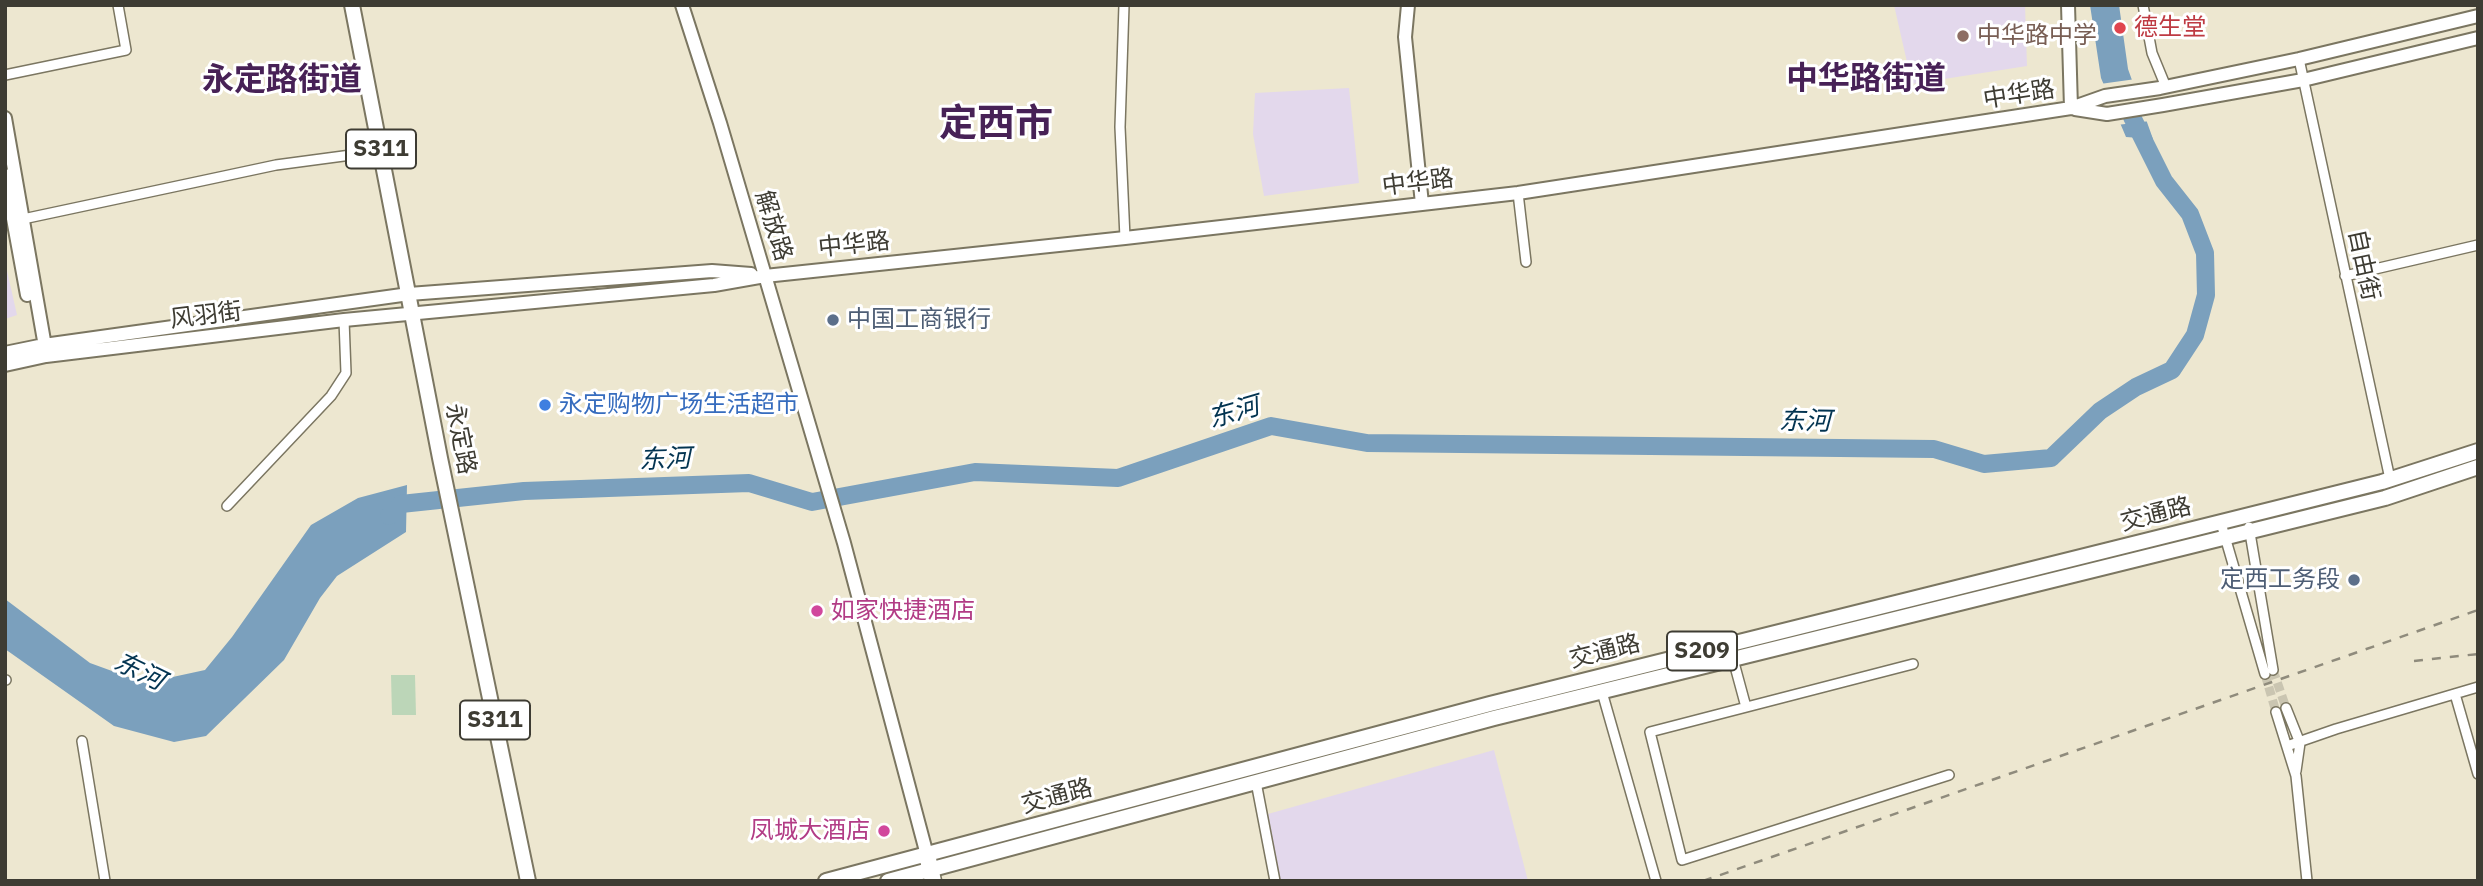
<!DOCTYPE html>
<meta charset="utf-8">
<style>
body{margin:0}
#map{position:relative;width:2483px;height:886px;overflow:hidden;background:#ede7d0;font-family:"IBM Plex Sans",sans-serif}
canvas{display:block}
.frame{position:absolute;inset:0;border:7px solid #3e3c33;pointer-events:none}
</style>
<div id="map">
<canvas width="2483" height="886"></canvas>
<div class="frame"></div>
</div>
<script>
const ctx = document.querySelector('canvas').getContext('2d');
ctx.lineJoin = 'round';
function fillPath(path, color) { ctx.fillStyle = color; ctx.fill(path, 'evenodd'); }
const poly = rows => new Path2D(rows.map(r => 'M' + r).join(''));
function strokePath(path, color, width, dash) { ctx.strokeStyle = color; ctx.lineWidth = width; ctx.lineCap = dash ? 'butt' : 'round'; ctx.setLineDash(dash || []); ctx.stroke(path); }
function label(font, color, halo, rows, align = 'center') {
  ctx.font = font + ' "IBM Plex Sans","Noto Sans SC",sans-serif'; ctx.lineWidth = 6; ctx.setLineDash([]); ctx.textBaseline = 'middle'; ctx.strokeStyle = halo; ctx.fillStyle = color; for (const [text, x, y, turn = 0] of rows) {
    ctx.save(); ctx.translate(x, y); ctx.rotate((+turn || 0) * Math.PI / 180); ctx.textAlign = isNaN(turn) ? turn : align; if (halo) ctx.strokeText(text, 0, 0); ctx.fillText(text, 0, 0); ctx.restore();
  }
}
const education = poly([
 [1894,5,2025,5,2027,66,1912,84],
 [1349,88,1359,183,1264,196,1253,134,1255,93],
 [5,262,17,315,5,319],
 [1494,750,1528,881,1280,881,1268,814]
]);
const green = poly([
 [391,675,415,675,416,715,392,715]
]);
const water = poly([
 [2090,5,2119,5,2128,69,2153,139,2126,137,2101,78],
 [407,485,406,532,337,576,320,598,284,660,206,736,174,742,114,726,5,649,5,599,90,663,145,683,205,670,232,637,311,525,358,498]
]);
const pier = poly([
 [2136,79,2150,121,2117,125,2100,84]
]);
const river = poly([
 [389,516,401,504,524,491,749,483,812,502,975,472,1118,478,1271,426,1367,443,1934,449,1984,464,2051,458,2100,411,2136,387,2172,370,2195,335,2206,295,2205,253,2190,214,2164,181,2132,117]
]);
const streetTunnel = poly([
 [2273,670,2286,708],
 [2265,674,2276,712]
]);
const street = poly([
 [1124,5,1120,127,1125,238],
 [2143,5,2152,53,2166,87],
 [2299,59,2390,479],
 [5,75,126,50,118,5],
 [1518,193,1526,262],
 [23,219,276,165,381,151],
 [2345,276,2478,245],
 [227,506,331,396,346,373,344,320],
 [2221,523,2265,674],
 [2249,527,2273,670],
 [1733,659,1746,707],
 [1913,664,1650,732,1682,860,1949,775],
 [5,680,6,680],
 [1602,692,1656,881],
 [2455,694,2478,774],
 [2286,708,2300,743,2296,771],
 [2276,712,2296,776,2307,881],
 [82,741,105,881],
 [2287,746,2336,729,2478,687],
 [1256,782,1275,881]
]);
const secondary = poly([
 [682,5,720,123,844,543,927,855],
 [1408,5,1405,37,1422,204],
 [2068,5,2071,108],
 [2075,109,2107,114,2163,105,2303,80,2478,38],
 [5,118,46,352],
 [5,175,27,295],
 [5,353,44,345,409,294,712,271,751,274],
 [5,365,46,356,344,320,714,285,765,276,1125,238,1518,193,2071,108,2105,96,2160,88,2299,59,2478,16]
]);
const primary = poly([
 [352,5,440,458,528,881],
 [826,881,1490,704,2382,482,2478,451],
 [888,881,1494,718,2385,498,2478,467]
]);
const highway = poly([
 [927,855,933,881]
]);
const rail = poly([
 [2414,661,2478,654],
 [1703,881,2478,610]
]);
const markers = [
 [2120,28,7,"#e0444e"],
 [1963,36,7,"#8d6e63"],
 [833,320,7,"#5c6f8a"],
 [545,405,7,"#3f7fe0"],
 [2354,580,7,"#5c6f8a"],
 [817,611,7,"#d1479c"],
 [884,831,7,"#d1479c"]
];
const shields = [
 [381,149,70],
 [1702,651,70],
 [495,720,70]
];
const shieldNames = [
 ["S311",381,149],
 ["S209",1702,651],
 ["S311",495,720]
];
const healthNames = [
 ["德生堂",2134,28]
];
const educationNames = [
 ["中华路中学",1977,36]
];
const streetNames = [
 ["中华路",2019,95,-9],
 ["中华路",1418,183,-7],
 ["解放路",773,226,73],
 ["中华路",854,245,-6],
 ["自由街",2363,265,78],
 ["风羽街",206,316,-7],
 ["永定路",460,439,79],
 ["交通路",2156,515,-14],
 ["交通路",1605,652,-14],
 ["交通路",1057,797,-15]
];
const serviceNames = [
 ["中国工商银行",847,320],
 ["定西工务段",2340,580,"right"]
];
const shopNames = [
 ["永定购物广场生活超市",559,405]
];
const hotelNames = [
 ["如家快捷酒店",831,611],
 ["凤城大酒店",870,831,"right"]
];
const waterNames = [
 ["东河",1234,413,-16],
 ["东河",1805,422,1],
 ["东河",665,460,-2],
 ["东河",139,672,26]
];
const districtNames = [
 ["中华路街道",1866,80],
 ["永定路街道",282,81]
];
const townNames = [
 ["定西市",996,125]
];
fillPath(education, '#e3d8ec');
fillPath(green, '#bcd6b8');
fillPath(water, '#7ba0bd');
fillPath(pier, '#ede7d0');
strokePath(river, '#7ba0bd', 18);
strokePath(streetTunnel, '#cac5b1', 9, [9, 4.5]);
strokePath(street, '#7b7661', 12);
strokePath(secondary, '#7b7661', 16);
strokePath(primary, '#7b7661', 18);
strokePath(highway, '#7b7661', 19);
strokePath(street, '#fff', 9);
strokePath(secondary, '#fff', 12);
strokePath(primary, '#fff', 14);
strokePath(highway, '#fff', 16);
strokePath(rail, '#8f8b7c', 2.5, [9, 9]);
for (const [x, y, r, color] of markers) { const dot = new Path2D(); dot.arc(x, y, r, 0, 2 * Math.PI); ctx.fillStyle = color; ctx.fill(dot); strokePath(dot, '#fff', 2.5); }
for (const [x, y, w] of shields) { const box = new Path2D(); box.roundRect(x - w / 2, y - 19.5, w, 39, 5); ctx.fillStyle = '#fff'; ctx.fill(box); strokePath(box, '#3e3c33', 2); }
label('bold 23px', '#3e3c33', null, shieldNames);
label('24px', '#be3a42', '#fff', healthNames, 'left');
label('24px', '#785e54', '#fff', educationNames, 'left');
label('24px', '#3e3c33', '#fff', streetNames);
label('24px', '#4e5e75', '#fff', serviceNames, 'left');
label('24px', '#366cbe', '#fff', shopNames, 'left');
label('24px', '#b23c85', '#fff', hotelNames, 'left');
label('italic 26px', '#033451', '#fff', waterNames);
label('bold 32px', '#472156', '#fff', districtNames);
label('bold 38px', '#472156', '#fff', townNames);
</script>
